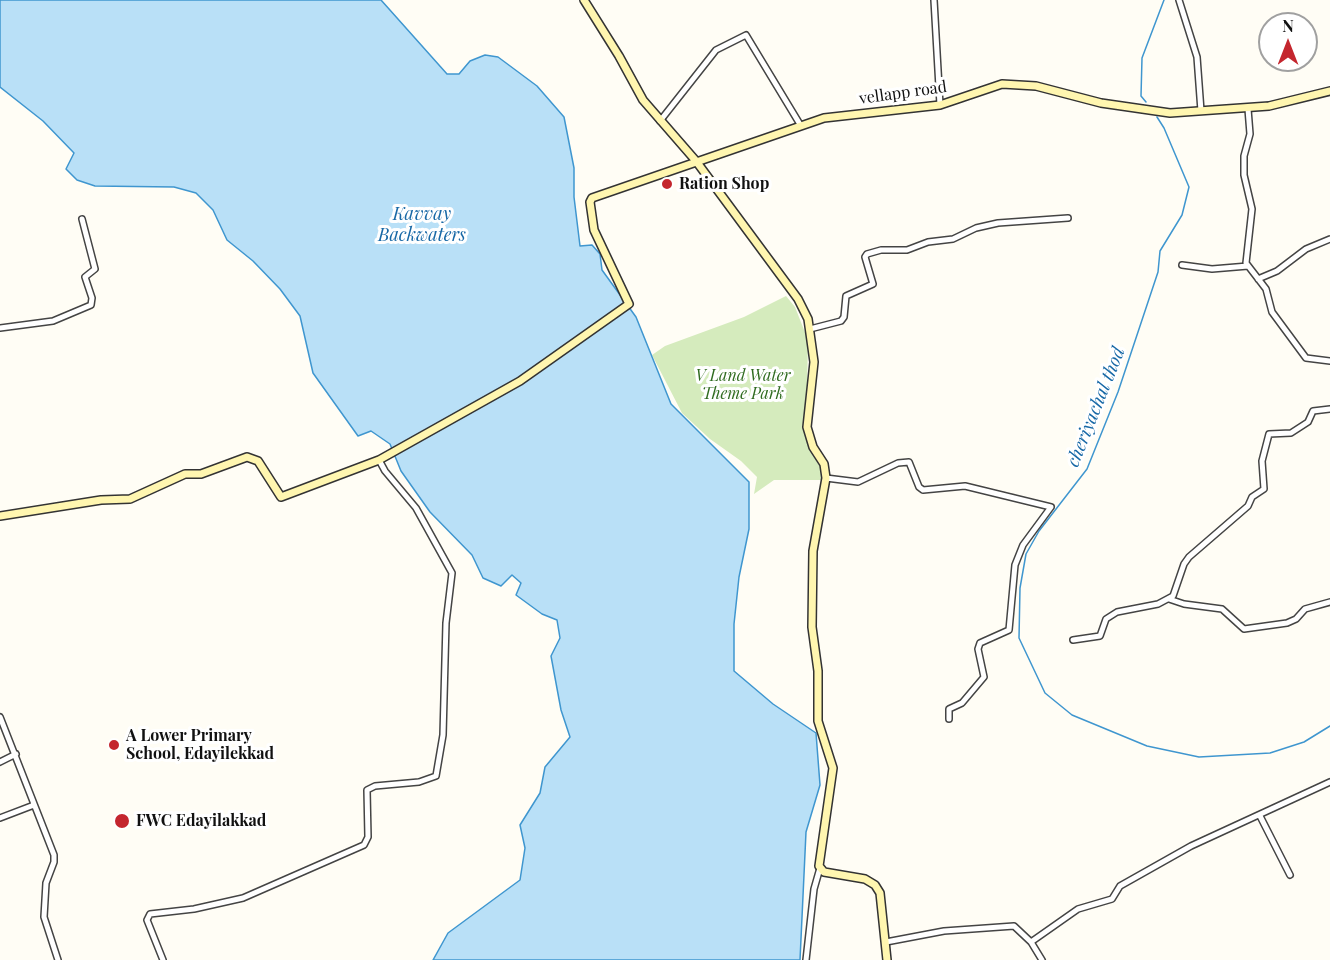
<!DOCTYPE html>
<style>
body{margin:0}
#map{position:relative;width:1330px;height:960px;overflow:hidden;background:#fffdf5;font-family:"Playfair Display",serif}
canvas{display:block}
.north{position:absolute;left:1258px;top:12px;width:60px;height:60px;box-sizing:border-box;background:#fff;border:2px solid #a0a0a0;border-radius:50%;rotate:0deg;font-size:16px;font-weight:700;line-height:24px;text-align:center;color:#111}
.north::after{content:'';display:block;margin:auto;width:21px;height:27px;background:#c4262e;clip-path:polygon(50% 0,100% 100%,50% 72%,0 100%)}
</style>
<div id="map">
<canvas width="1330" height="960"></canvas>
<div class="north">N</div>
</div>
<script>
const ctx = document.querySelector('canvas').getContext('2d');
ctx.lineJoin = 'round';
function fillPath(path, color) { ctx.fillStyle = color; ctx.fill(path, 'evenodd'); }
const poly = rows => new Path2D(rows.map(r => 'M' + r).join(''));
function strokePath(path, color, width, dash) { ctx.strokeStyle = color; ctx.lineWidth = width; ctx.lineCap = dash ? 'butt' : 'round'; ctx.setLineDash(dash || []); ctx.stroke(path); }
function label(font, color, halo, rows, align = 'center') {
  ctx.font = font + ' "Playfair Display",serif'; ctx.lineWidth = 6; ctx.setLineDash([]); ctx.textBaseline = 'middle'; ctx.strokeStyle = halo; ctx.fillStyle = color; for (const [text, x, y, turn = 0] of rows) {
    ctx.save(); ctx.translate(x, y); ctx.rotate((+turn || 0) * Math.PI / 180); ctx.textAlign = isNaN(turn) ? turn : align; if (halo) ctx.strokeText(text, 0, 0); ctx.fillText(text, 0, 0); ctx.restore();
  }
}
const green = poly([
 [786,296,795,307,808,340,806,436,818,460,824,480,774,480,754,494,757,477,741,461,710,439,682,413,652,355,665,346,744,317]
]);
const water = poly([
 [0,0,381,0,447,74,459,74,470,61,485,55,498,57,537,86,564,117,574,168,574,197,580,246,592,245,600,254,602,270,636,317,671,404,749,482,749,529,739,577,734,624,734,671,773,704,816,733,820,785,806,832,800,960,433,960,448,933,520,880,525,848,520,825,540,793,545,767,570,737,561,710,551,656,560,638,557,620,542,614,516,595,521,583,512,575,501,586,483,578,472,555,430,512,401,471,390,444,371,431,358,436,313,373,300,316,280,289,253,261,227,240,213,210,196,193,174,187,95,186,77,180,66,169,74,153,43,121,0,87,0,0]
]);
const stream = poly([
 [1146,102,1141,96,1142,58,1164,0],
 [1157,117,1164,128,1189,187,1182,215,1160,251,1158,272,1118,392,1087,469,1039,531,1026,554,1020,588,1019,638,1045,693,1072,715,1147,746,1199,757,1270,753,1304,742,1330,726]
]);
const street = poly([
 [934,0,940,105],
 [1179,0,1197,57,1201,111],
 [1248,109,1250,134,1244,156,1244,175,1252,209,1246,263,1266,289,1272,312,1306,358,1330,361],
 [660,121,716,50,746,35,801,126],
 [1182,265,1212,269,1248,266],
 [1258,279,1277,271,1306,249,1330,239],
 [0,328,53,321,91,305,92,298,85,277,95,269,82,219],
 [810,329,841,321,844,317,846,296,873,284,865,257,867,254,881,250,907,250,928,242,953,239,976,228,998,223,1068,218],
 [826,478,858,482,898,463,909,462,919,487,923,490,965,486,1051,507,1023,545,1015,565,1009,630,980,643,978,649,984,677,962,703,949,709,949,719],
 [1169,599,1184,604,1222,609,1244,629,1287,623,1296,619,1305,609,1330,602],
 [1073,640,1100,636,1106,619,1117,612,1158,604,1173,596,1184,564,1189,557,1248,506,1252,497,1264,489,1262,461,1269,434,1291,433,1308,422,1313,411,1330,409],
 [0,717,54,855,54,862,46,883,44,917,58,960],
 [0,762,16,754],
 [1260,816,1290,875],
 [0,818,34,805],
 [886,942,944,931,1014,926,1031,942,1078,909,1112,899,1120,886,1191,846,1330,782],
 [1031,942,1042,960],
 [163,960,147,920,150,914,194,909,243,898,364,845,368,837,367,790,375,786,419,782,436,776,443,735,446,623,452,573,416,508,385,471,379,460],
 [806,960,814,889,820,868]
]);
const secondary = poly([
 [584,0,619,56,643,100,696,161,798,299,808,319,814,362,807,427,813,447,824,464,826,478,813,551,812,627,818,671,818,721,833,768,819,866,824,872,865,879,875,885,880,893,887,960],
 [0,516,101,500,130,499,185,474,201,474,247,457,258,461,281,497,379,460,520,381,629,304,594,230,590,202,592,198,824,118,940,105,1002,84,1036,86,1101,103,1170,113,1269,106,1330,91]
]);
const markers = [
 [667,184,6,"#c4262e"],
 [114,745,6,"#c4262e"],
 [122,821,8,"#c4262e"]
];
const streetNames = [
 ["vellapp road",903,93,-8]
];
const poiNames = [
 ["Ration Shop",679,184],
 ["A Lower Primary",126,736],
 ["School, Edayilekkad",126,754],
 ["FWC Edayilakkad",136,821]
];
const parkNames = [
 ["V Land Water",743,376],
 ["Theme Park",743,394]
];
const waterNames = [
 ["Kavvay",422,214],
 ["Backwaters",422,235],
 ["cheriyachal thod",1096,407,-68]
];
fillPath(green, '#d5ebbd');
fillPath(water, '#b9e0f7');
strokePath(water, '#3f96cf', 1.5);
strokePath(stream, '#3f96cf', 1.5);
strokePath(street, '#444', 8);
strokePath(secondary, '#333', 10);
strokePath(street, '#fff', 5);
strokePath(secondary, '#fff6b0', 7);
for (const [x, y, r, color] of markers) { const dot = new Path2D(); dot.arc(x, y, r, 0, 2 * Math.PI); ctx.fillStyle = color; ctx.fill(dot); strokePath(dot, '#fff', 2); }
label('16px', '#111', '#fff', streetNames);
label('bold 16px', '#111', '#fff', poiNames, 'left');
label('italic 16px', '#2f6b1f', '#fff', parkNames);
label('italic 18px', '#1768a6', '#fff', waterNames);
</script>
